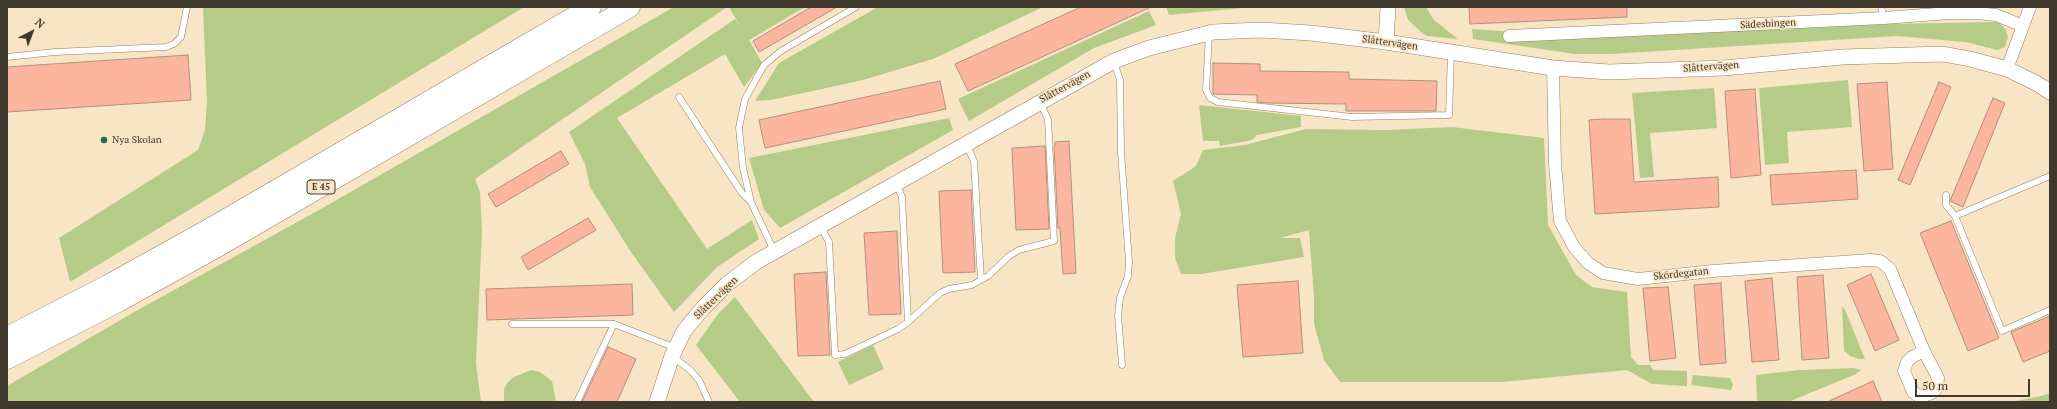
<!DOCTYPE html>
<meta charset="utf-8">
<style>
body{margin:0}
#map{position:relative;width:2057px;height:409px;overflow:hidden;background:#f8e5c5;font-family:"PT Serif",serif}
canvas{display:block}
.frame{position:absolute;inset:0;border:8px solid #41392d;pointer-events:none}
.north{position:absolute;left:12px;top:12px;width:40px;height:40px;-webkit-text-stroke:3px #f8e5c5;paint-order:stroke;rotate:42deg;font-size:11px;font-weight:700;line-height:16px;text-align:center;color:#41392d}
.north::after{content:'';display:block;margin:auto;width:14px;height:18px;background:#41392d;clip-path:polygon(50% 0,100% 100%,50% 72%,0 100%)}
.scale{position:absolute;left:1915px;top:379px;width:115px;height:18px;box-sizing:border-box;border:2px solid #41392d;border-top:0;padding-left:5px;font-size:12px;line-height:14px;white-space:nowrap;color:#41392d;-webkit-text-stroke:3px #f8e5c5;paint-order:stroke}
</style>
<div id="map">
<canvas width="2057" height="409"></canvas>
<div class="frame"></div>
<div class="north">N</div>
<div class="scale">50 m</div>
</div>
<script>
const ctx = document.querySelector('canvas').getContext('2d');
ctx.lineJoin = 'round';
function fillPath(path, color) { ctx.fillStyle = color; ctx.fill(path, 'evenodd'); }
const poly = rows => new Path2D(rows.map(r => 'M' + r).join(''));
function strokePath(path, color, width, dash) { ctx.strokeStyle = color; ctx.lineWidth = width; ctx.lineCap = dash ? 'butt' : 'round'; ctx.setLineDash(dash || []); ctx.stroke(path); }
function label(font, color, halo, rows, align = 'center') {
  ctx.font = font + ' "PT Serif",serif'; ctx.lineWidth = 3.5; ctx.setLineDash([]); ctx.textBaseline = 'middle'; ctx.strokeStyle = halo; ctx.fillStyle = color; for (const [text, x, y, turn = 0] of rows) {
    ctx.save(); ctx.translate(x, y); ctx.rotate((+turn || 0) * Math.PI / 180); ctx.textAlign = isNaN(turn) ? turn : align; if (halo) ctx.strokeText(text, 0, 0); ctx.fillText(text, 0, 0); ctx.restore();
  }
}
const green = poly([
 [203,7,524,7,70,282,59,238,198,150,205,130,207,102],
 [674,7,727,7,475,179,480,192,482,232,476,363,481,402,7,402,7,386,136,311,319,210],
 [729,7,805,7,749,40,762,63,744,87,725,54,617,118,707,249,752,220,759,239,717,267,674,312,631,252,590,187,585,164,569,132,735,19,741,28],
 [878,7,1043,7,933,59,863,80,771,100,755,101,779,63],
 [1166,7,1343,7,1243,8,1169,15],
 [1404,7,1426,7,1434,20,1458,39,1427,36,1421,32,1408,20],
 [1149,11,1156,25,1094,48,969,121,958,99],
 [1999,22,2006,30,2008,37,2005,47,1997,50,1966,42,1897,36,1611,54,1575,54,1473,39,1472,29,1591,37,1885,24],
 [1848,80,1852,127,1787,132,1789,163,1765,165,1759,88],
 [1714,88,1717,128,1650,133,1654,177,1640,178,1632,93],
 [1199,105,1301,116,1301,127,1257,135,1252,140,1220,146,1219,141,1203,141],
 [949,118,953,130,780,228,764,210,749,158],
 [1452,127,1544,138,1548,225,1576,275,1592,287,1627,292,1631,357,1638,365,1650,365,1653,370,1687,371,1687,386,1652,384,1627,370,1502,382,1340,382,1324,360,1314,324,1314,297,1309,230,1280,238,1300,238,1304,257,1201,274,1181,274,1175,258,1175,238,1181,214,1173,181,1196,166,1203,150,1245,145,1306,129,1387,130],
 [735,297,814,402,740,402,696,345,718,314],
 [1842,306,1845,310,1865,359,1859,359,1850,356,1844,351],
 [873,345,884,369,849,385,838,362],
 [1854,368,1861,370,1856,374,1788,402,1757,402,1756,375,1800,370],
 [531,370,540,372,552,381,556,402,504,402,504,389,508,382,514,377],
 [1693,375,1730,378,1733,385,1731,390,1691,385],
 [2050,393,2050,402,2011,402,2041,396]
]);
const building = poly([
 [811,7,837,7,759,52,753,41,811,7],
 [1081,7,1151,7,968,91,955,64,1081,7],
 [1469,7,1627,7,1627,17,1470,24,1469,7],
 [188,55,191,100,7,112,7,67,188,55],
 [1213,63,1260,64,1260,71,1349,72,1349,79,1437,81,1436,111,1346,111,1346,104,1266,103,1257,102,1257,95,1213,94,1213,63],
 [940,81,946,109,765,148,759,120,940,81],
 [1887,82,1893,169,1864,171,1857,84,1887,82],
 [1939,82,1951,87,1910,185,1898,180,1939,82],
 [1755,89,1761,175,1731,178,1725,91,1755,89],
 [1993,98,2005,103,1963,207,1950,201,1993,98],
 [1603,119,1630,119,1634,182,1718,177,1719,207,1595,214,1589,120,1603,119],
 [1069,141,1076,273,1063,274,1060,228,1058,228,1054,146,1055,146,1055,142,1069,141],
 [1045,146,1049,229,1016,230,1012,148,1045,146],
 [561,151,569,164,496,207,488,194,561,151],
 [1856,170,1858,199,1772,205,1770,175,1856,170],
 [971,190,975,272,943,273,939,191,971,190],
 [588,218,596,230,528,270,521,257,588,218],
 [1951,221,1999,338,1968,351,1920,233,1951,221],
 [897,231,901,314,869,315,864,233,897,231],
 [826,272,830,355,798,356,794,274,826,272],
 [1871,274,1899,340,1875,351,1847,285,1871,274],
 [1823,275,1829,358,1802,360,1797,277,1823,275],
 [1772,278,1779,360,1752,362,1745,281,1772,278],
 [1298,281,1303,353,1243,357,1237,285,1298,281],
 [1721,283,1726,363,1700,365,1694,285,1721,283],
 [632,284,633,315,487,320,486,289,632,284],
 [1668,287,1676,358,1650,361,1643,288,1668,287],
 [2050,316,2050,351,2023,362,2011,332,2050,316],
 [608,347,636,359,617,402,582,402,608,347],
 [1873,381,1882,402,1827,402,1873,381]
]);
const service = poly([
 [1881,7,1884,18],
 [1209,33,1206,90,1210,98,1218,102,1352,117,1449,115,1451,53],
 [7,57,55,52,166,47,174,44,181,37,187,7],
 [1114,62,1120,80,1121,152,1129,262,1128,276,1120,298,1118,315,1122,365],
 [679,97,742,193,750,201],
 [966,143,974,161,981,280],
 [2050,176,1955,216,2002,331,2050,310],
 [896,183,902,197,908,322],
 [1946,195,1946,205,1955,216],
 [820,225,829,242,835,355,845,354,898,329,908,322,940,293,949,289,972,285,988,276,1009,256,1019,250,1054,241,1048,119,1040,103],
 [774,251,751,202,743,168,739,128,745,99,764,65,781,51,856,7],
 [512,324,614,324,676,348],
 [673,357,689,369,699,380,709,402],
 [577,402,614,324]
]);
const minor = poly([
 [1509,36,1884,18,1950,13,1976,13,1996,15,2023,26],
 [1553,68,1555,164,1560,221,1574,247,1588,263,1603,273,1638,279,1713,271,1870,260,1880,261,1890,269,1924,351,1938,378,1937,388,1932,393,1920,397,1913,392,1904,371,1907,362,1912,357,1924,351],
 [2007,69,2030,7]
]);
const tertiary = poly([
 [1386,42,1388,7],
 [657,402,672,356,684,331,703,308,727,284,756,262,1114,61,1149,48,1213,32,1261,30,1311,33,1386,42,1553,68,1609,72,1724,68,1842,57,1943,54,1970,59,2007,69,2036,83,2050,92]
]);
const trunk = poly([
 [7,337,108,285,209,229,591,7],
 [7,359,118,302,219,246,630,7]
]);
const markers = [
 [104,140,4,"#1c7346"]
];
const shields = [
 [321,187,28]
];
const shieldNames = [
 ["E 45",321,187]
];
const streetNames = [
 ["Sädesbingen",1768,24,-3],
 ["Slåttervägen",1390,43,8],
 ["Slåttervägen",1711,67,-4],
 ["Slåttervägen",1065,87,-29],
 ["Skördegatan",1681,274,-6],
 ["Slåttervägen",716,298,-44]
];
const poiNames = [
 ["Nya Skolan",112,140]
];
fillPath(green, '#b4cc87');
fillPath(building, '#fcb69d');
strokePath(building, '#b28e82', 1);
strokePath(service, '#918062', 7);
strokePath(minor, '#918062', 13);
strokePath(tertiary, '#918062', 16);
strokePath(trunk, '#918062', 21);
strokePath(service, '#fff', 6);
strokePath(minor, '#fff', 12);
strokePath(tertiary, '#fff', 15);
strokePath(trunk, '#fff', 20);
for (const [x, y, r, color] of markers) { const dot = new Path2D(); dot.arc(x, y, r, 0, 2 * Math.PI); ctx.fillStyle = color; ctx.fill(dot); strokePath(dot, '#f8e5c5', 1.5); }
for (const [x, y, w] of shields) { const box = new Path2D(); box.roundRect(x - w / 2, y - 7, w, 14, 3); ctx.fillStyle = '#f8e5c5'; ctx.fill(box); strokePath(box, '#41392d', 1); }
label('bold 9px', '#41392d', null, shieldNames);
label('10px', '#41392d', '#f8e5c5', streetNames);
label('10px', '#41392d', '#f8e5c5', poiNames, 'left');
</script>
